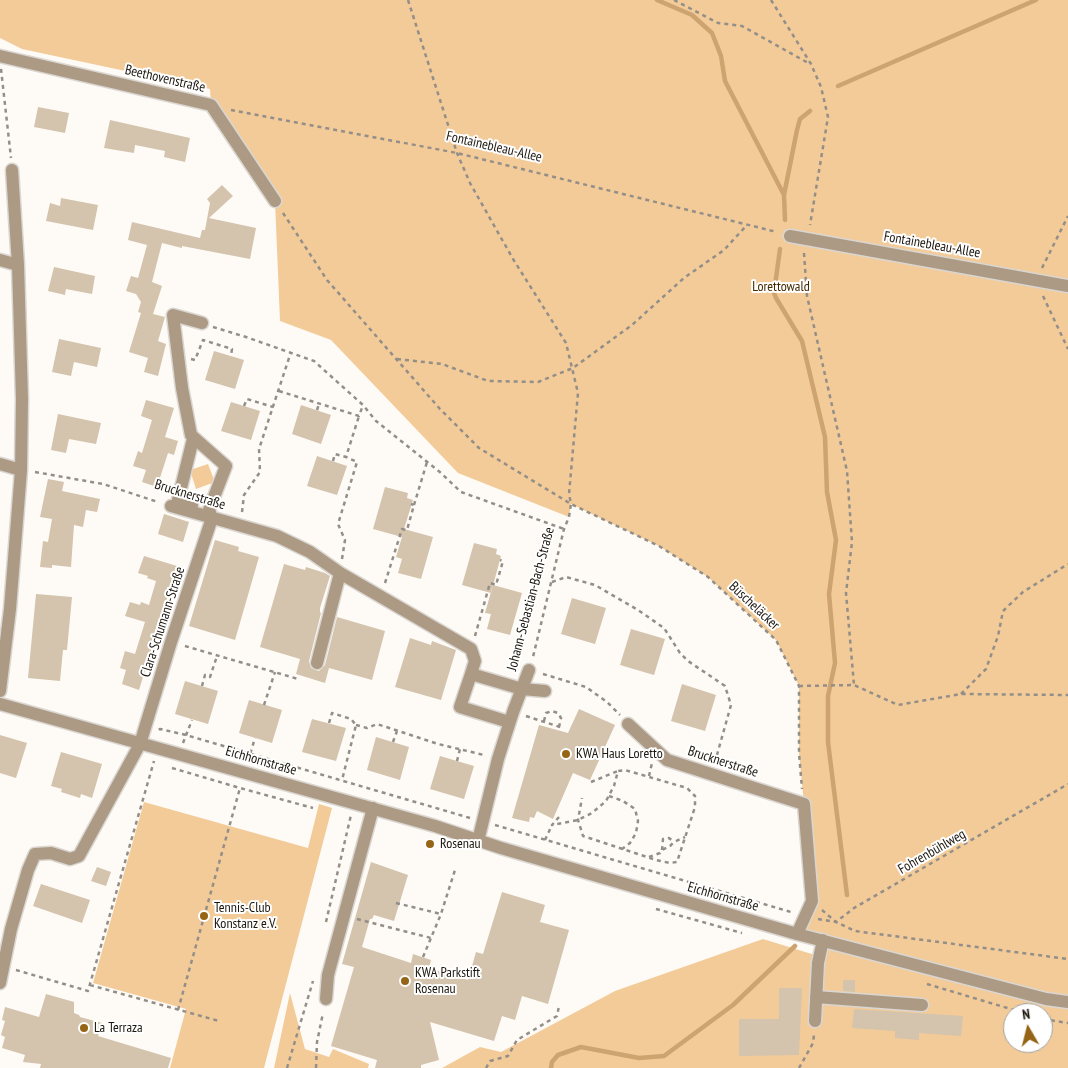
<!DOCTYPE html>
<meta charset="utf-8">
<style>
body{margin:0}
#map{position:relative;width:1068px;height:1068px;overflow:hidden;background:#fefbf6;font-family:"PT Sans Narrow",sans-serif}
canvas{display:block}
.north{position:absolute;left:1003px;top:1003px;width:50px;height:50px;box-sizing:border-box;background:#fff;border:1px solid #a4a19e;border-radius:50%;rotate:352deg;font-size:14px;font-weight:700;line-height:20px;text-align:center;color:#1b150d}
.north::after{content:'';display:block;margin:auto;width:18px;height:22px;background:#956415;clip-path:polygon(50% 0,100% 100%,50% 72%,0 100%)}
</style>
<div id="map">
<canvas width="1068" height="1068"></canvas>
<div class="north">N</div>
</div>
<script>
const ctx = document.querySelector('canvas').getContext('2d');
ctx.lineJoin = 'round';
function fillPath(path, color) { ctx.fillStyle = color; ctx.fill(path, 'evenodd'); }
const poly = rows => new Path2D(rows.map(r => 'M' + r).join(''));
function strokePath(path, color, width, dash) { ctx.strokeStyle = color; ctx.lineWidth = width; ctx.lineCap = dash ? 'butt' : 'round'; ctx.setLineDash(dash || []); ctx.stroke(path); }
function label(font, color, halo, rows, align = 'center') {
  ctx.font = font + ' "PT Sans Narrow",sans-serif'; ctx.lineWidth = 4; ctx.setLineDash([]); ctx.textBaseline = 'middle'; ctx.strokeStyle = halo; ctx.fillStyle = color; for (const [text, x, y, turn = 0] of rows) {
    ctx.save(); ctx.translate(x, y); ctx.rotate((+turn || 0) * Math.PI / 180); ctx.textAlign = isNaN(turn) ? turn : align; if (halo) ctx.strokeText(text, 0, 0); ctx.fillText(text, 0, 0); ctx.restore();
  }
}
const green = poly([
 [0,0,1068,0,1068,1068,442,1068,480,1047,501,1052,615,991,763,939,815,955,824,972,827,942,797,934,808,910,804,804,799,753,799,686,776,640,708,577,659,546,571,504,569,517,458,473,331,340,280,321,275,201,211,105,210,89,22,49,0,38],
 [1013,1013,1043,1013,1043,1043,1013,1043],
 [208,464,215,482,196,489,190,470],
 [144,802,308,848,319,804,332,808,264,1068,170,1068,186,1009,93,983],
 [290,993,305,1049,329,1057,333,1049,369,1064,368,1068,274,1068]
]);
const stream = poly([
 [657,0,692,15,712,33,721,56,725,81,784,195],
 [838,86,1036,0],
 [785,220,784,195,797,130,800,119,810,111],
 [780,249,774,293,776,298,802,341,825,437,827,492,836,540,829,594,835,663,828,696,828,742,847,895],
 [551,1068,552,1062,558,1055,581,1047,639,1058,664,1056,733,1005,795,946]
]);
const building = poly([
 [38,107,69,113,65,133,34,127],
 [110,120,190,138,185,162,164,157,165,151,135,145,134,153,104,148],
 [222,185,233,196,209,218,256,228,250,259,182,246,182,248,162,243,152,282,162,286,153,314,165,317,158,341,166,344,158,376,144,372,148,358,129,352,141,313,138,312,141,302,136,294,126,291,131,276,138,278,147,245,128,240,132,222,200,238,202,230,205,230,210,203,207,199],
 [61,198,98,205,93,230,46,221,50,203,60,206],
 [54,267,95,276,92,294,66,289,65,295,48,291],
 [59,339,101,348,97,367,74,362,71,376,52,372],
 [214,351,244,360,235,389,205,380],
 [146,400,174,408,165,437,178,441,174,455,168,453,157,487,142,482,146,470,133,466,138,451,142,453,152,420,141,416],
 [231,402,260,411,251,440,221,431],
 [301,405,331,415,321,444,292,434],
 [58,414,101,423,96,444,69,439,66,453,51,450],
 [317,456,347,466,337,495,307,486],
 [48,479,64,482,62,491,100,499,97,512,86,510,83,527,74,525,71,567,52,565,52,568,40,567,43,541,48,542,52,519,40,517],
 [385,487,408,493,407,498,413,500,404,529,433,537,421,579,398,573,402,559,396,557,402,537,373,529],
 [164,514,189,522,183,542,158,534],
 [215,540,239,547,238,551,259,557,235,640,189,626],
 [474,543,497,549,496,554,501,556,491,593,462,585],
 [144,556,177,566,139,690,122,684,126,670,120,668,125,651,135,654,145,622,125,616,130,602,140,605,141,602,149,605,156,581,147,578,148,576,138,573],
 [284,564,305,570,306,567,325,573,330,576,320,608,320,612,321,613,309,661,311,668,319,671,325,665,337,617,385,631,372,680,329,668,325,683,296,674,300,659,260,647],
 [493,585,522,593,510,635,487,629,491,614,485,613],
 [36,594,72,597,67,650,63,650,60,681,28,678],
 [572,598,606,608,595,644,561,634],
 [631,629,665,639,654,675,620,665],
 [410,638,431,645,432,641,456,650,441,700,395,687],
 [185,681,218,691,208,724,175,714],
 [682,684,716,695,705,731,671,721],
 [249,700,282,710,272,743,239,733],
 [579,709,615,725,590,780,573,773,553,819,537,811,534,818,530,817,529,822,512,818,539,725,568,733],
 [312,719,346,728,336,761,302,752],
 [0,735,27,743,16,778,0,773],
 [376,737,409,747,400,780,367,770],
 [61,752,102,764,92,798,81,794,80,798,61,792,62,789,51,786],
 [440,756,474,766,464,799,430,789],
 [371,862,408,875,394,921,374,915,372,919,370,919,362,947,411,963,413,954,431,960,429,968,468,980,476,952,483,954,502,892,545,905,540,922,569,930,548,1004,522,996,515,1020,502,1016,494,1041,430,1022,439,1060,421,1065,421,1068,375,1068,377,1060,331,1046,354,967,342,964],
 [97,867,111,872,106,886,91,881],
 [41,884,90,900,82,923,33,906],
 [843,980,855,980,855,992,843,991],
 [779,988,802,988,799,1055,739,1056,739,1019,779,1019],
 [46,994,74,1002,74,1013,79,1015,80,1017,102,1023,98,1036,171,1058,168,1068,40,1068,41,1064,23,1062,25,1055,2,1048,5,1037,1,1035,5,1021,2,1020,5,1007,39,1017],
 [854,1009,963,1016,961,1036,919,1033,919,1040,895,1038,895,1031,852,1028]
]);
const path = poly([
 [408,0,457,153,470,183,513,259,566,343,578,393,569,494,571,504,569,517,564,529,533,657],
 [674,0,718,23,742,26,810,64],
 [771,0,811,64,821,87,828,117,810,225],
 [1,69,11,158],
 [231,110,457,153,777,232],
 [283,213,327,280,440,409,479,448,571,504,659,546,708,577,776,640,799,686,799,753,802,789],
 [804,253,807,296,847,471,852,542,846,593,854,685],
 [1042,268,1068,216],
 [1043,296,1068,349],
 [213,327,246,337,314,361,363,405,376,421,441,473,461,492,564,529],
 [191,359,195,360,203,340,232,349,231,356],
 [397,359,442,364,488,381,538,382,573,368,632,325,684,278,724,250,746,226],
 [279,391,359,416,363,405],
 [244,406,247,399,273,407],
 [317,410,319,404],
 [333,461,335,454,346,457,359,416],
 [35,472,103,484,158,502],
 [414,505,427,462],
 [242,512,244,495,260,472,259,449,291,352],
 [342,559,345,540,338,524,357,462,346,457],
 [552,582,566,577,595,585,638,610,664,628,680,653,688,661,725,686,731,705,715,762],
 [385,583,402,529,407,530,414,505,411,504],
 [475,636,490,583,496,585,503,561,500,560],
 [185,646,298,679],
 [543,674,586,687,607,702,620,715],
 [202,686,205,675,210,677,217,656],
 [799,686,854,685,898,705,961,694,1068,695],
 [961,694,986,669,998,636,1003,611,1023,592,1068,564],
 [264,705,275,672],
 [526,716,563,728],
 [544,721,546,713,552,711,558,713,561,718,559,727],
 [329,723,332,713,351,719,356,725,342,780],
 [356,725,367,728,377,724,438,744,484,755],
 [159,730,160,729,186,735,470,818],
 [393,742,397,731],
 [183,743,192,720],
 [248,761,255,738],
 [457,761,460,749],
 [172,768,240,788,313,808],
 [649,776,652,763],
 [591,782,618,771],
 [609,796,623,801,635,809,638,821,636,833,630,843,622,849],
 [559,817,552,825,578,820,592,813,606,801,614,786,618,771,625,770,687,788,695,796,695,807,677,862,670,863,656,860,583,836,578,820,582,798],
 [495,825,791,912],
 [545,840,552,825],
 [662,850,663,839,669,838,674,842],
 [649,857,660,853,662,850,670,846,674,842,685,837],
 [396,903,441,914],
 [656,909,742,933],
 [822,910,836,922,854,908,1068,784],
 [357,919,431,938],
 [818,919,836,922,855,931,1068,959],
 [326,922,351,815],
 [423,957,441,914,455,870],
 [16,970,88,991,154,761],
 [927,984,1024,1013],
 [90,985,219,1021],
 [178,1010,240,788],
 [1043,1019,1068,1023],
 [287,1068,313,981],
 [316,1068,317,1042,323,1013],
 [486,1068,490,1061,508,1056,517,1040,557,1016,559,1006],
 [799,1068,813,1043,814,1035]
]);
const minor = poly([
 [0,56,211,105,275,201],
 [790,236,1068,286],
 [0,260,18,265],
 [0,464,21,470],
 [192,505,178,500,193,439],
 [171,506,277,536,310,552,340,573,471,649,475,661,471,674,522,689,545,691],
 [317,663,340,573],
 [471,674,460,707,509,722],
 [0,691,10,609,21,470,22,399,18,265,12,170],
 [0,704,435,826,501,848,797,934,1046,999,1068,1002],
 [628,724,667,760,804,804,812,901,797,934],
 [478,841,498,759,513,712,529,670],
 [0,983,11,929,28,870,35,854,51,853,70,859,79,856,140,744,171,642,212,518,209,510,226,466,191,435,182,388,173,315,202,323],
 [816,997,922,1005],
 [326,999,328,975,373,808],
 [815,1021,818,963,823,940]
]);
const markers = [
 [566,754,5,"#956415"],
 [430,844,5,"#956415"],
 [204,916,5,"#956415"],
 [405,981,5,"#956415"],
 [84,1028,5,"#956415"]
];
const streetNames = [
 ["Beethovenstraße",165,79,13],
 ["Fontainebleau-Allee",494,147,13],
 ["Fontainebleau-Allee",932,245,10],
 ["Brucknerstraße",190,495,17],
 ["Johann-Sebastian-Bach-Straße",531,599,-75],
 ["Büscheläcker",754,606,43],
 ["Clara-Schumann-Straße",163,622,-72],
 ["Eichhornstraße",261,761,16],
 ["Brucknerstraße",723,762,18],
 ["Fohrenbühlweg",932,852,-30],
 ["Eichhornstraße",723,897,16]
];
const parkNames = [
 ["Lorettowald",781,287]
];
const poiNames = [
 ["KWA Haus Loretto",576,754],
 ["Rosenau",440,844],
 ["Tennis-Club",214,908],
 ["Konstanz e.V.",214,924],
 ["KWA Parkstift",415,973],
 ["Rosenau",415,989],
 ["La Terraza",94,1028]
];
fillPath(green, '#f3cb99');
strokePath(stream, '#cda470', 4.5);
fillPath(building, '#d4c3ad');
strokePath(minor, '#dad6d1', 15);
strokePath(path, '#938f88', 2.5, [4, 4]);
strokePath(minor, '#ac9a84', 12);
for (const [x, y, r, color] of markers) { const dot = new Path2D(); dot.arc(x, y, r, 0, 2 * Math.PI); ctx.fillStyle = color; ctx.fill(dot); strokePath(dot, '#fff', 2); }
label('14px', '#1b150d', '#fff', streetNames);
label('14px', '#432800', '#fff', parkNames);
label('14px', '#1b150d', '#fff', poiNames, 'left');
</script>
